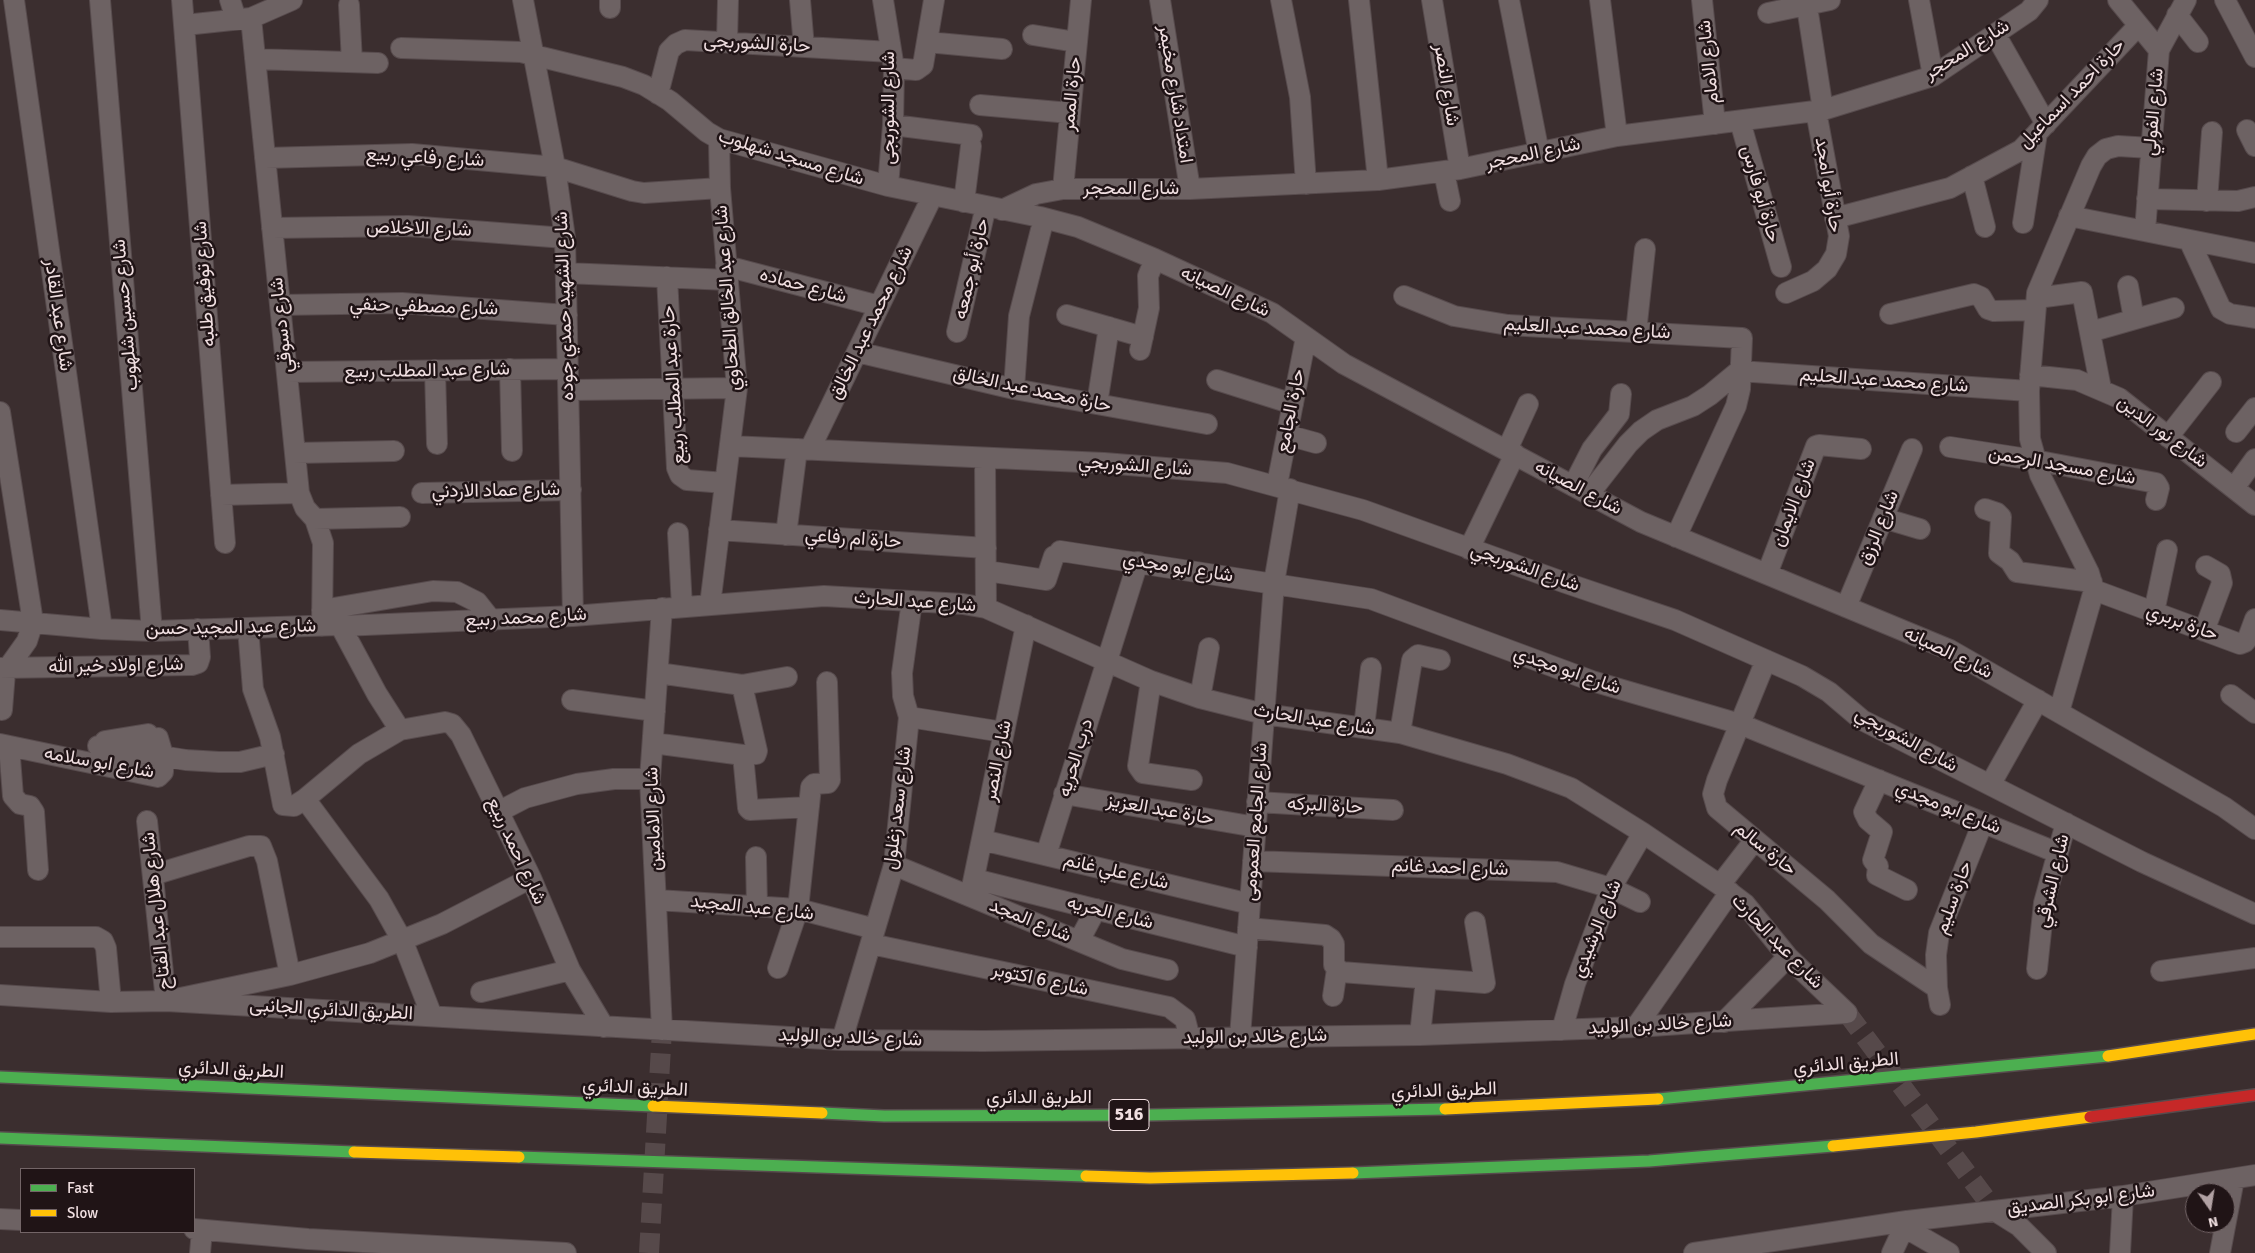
<!DOCTYPE html>
<meta charset="utf-8">
<style>
body{margin:0}
#map{position:relative;width:2255px;height:1253px;overflow:hidden;background:#3b2e2f;font-family:Signika,sans-serif}
canvas{display:block}
.legend{position:absolute;left:20px;top:1168px;width:175px;height:65px;box-sizing:border-box;background:#201416;border:1px solid #736567;margin:0;padding:6px 9px;list-style:none;font-size:15px;color:#f0dfe1}
.legend li{display:flex;align-items:center;gap:10px;height:25px}
.legend b{width:25px;border:1px solid #736567}
.north{position:absolute;left:2185px;top:1183px;width:50px;height:50px;box-sizing:border-box;background:#201416;border:1px solid #736567;border-radius:50%;rotate:167deg;font-size:14px;font-weight:700;line-height:20px;text-align:center;color:#f0dfe1}
.north::after{content:'';display:block;margin:auto;width:18px;height:22px;background:#b1a1a3;clip-path:polygon(50% 0,100% 100%,50% 72%,0 100%)}
</style>
<div id="map">
<canvas width="2255" height="1253"></canvas>
<ul class="legend">
<li><b style="height:6px;background:#4caf50"></b>Fast</li>
<li><b style="height:6px;background:#ffc107"></b>Slow</li>
</ul>
<div class="north">N</div>
</div>
<script>
const ctx = document.querySelector('canvas').getContext('2d');
ctx.lineJoin = 'round';
const poly = rows => new Path2D(rows.map(r => 'M' + r).join(''));
function strokePath(path, color, width, dash) { ctx.strokeStyle = color; ctx.lineWidth = width; ctx.lineCap = dash ? 'butt' : 'round'; ctx.setLineDash(dash || []); ctx.stroke(path); }
function label(font, color, halo, rows, align = 'center') {
  ctx.font = font + ' Signika,Vazirmatn,sans-serif'; ctx.lineWidth = 5; ctx.setLineDash([]); ctx.textBaseline = 'middle'; ctx.strokeStyle = halo; ctx.fillStyle = color; for (const [text, x, y, turn = 0] of rows) {
    ctx.save(); ctx.translate(x, y); ctx.rotate((+turn || 0) * Math.PI / 180); ctx.textAlign = isNaN(turn) ? turn : align; if (halo) ctx.strokeText(text, 0, 0); ctx.fillText(text, 0, 0); ctx.restore();
  }
}
const streetTunnel = poly([
 [1847,1013,1995,1211],
 [649,1253,662,1030]
]);
const street = poly([
 [14,0,102,629],
 [100,0,152,631],
 [182,0,225,543],
 [230,0,236,19],
 [523,0,555,167,565,238,573,616],
 [610,0,610,8],
 [800,0,804,47],
 [883,0,894,68,893,125,888,186],
 [1160,0,1190,189],
 [1281,0,1300,97,1306,184],
 [1359,0,1378,180],
 [1432,0,1460,169],
 [1509,0,1539,153],
 [1600,0,1617,136],
 [1702,0,1715,124],
 [1806,0,1823,110],
 [1919,0,1933,76],
 [2118,0,2159,50],
 [2225,0,2255,57],
 [349,5,352,62],
 [1768,13,1830,0],
 [2177,15,2198,42],
 [251,18,299,493,305,508,315,519,323,543,322,626],
 [185,25,251,18,292,0],
 [1995,34,2046,124],
 [1033,35,1076,42],
 [727,42,728,0],
 [927,42,1002,49],
 [401,48,521,52,623,77,644,85,670,101,707,132,719,139,888,186,1040,217,1078,227,1155,259,1272,313,1344,364,1641,522,1950,650,2224,807,2255,829],
 [255,59,378,63],
 [894,68,916,70,923,65,934,0],
 [658,94,669,51,676,44,685,40,891,52],
 [980,105,1070,113],
 [1740,121,1781,267],
 [893,125,972,135],
 [2247,130,2255,146],
 [265,158,412,154,555,167,632,191,644,193,720,188],
 [1444,172,1450,201],
 [1972,176,1985,227],
 [1063,189,1081,0],
 [2147,199,2238,201,2255,197],
 [2207,201,2212,132],
 [964,202,971,146],
 [1002,210,1036,194,1063,189,1190,189,1378,180,1460,169,1617,136,1823,110,1933,76,2029,11,2038,0],
 [2069,216,2255,253],
 [1835,218,1950,188,2021,150,2138,26],
 [2023,223,2037,133],
 [272,228,408,226,565,238],
 [2145,231,2159,50,2186,0],
 [2189,240,2221,309,2230,314,2255,318],
 [726,266,879,306],
 [566,273,728,280],
 [667,277,677,468,680,475,687,480,725,483],
 [2128,286,2134,319],
 [1786,293,1813,281,1827,269,1836,254,1839,236,1816,111],
 [1404,296,1454,316,1508,325,1742,338,1740,389,1736,406,1676,537],
 [2037,298,2082,292,2101,389],
 [280,305,402,303,567,315],
 [1890,314,1974,294,1981,297,1988,309,1994,311,2035,310],
 [1067,315,1143,337],
 [957,332,986,206],
 [1636,332,1645,249],
 [2090,332,2174,308],
 [1140,350,1149,308,1148,276,1155,259],
 [857,352,1014,389,1207,424],
 [510,369,512,451],
 [435,370,437,444],
 [1739,371,2029,391],
 [287,372,568,369],
 [2030,375,2077,380,2119,398,2255,505],
 [1217,380,1293,404],
 [1014,389,1019,316,1044,218],
 [569,390,737,388],
 [1097,404,1109,327],
 [0,412,33,622,27,641,5,672,2,710],
 [2236,432,2255,408],
 [1287,435,1316,443],
 [2168,437,2211,382],
 [730,446,1104,463,1227,473,1363,510,1563,582,1675,620,1802,676,1829,692,1862,720,2142,862,2255,914],
 [1950,447,2034,460,2156,483,2159,488,2156,500],
 [810,449,932,197],
 [1507,450,1528,404],
 [295,453,394,451],
 [985,458,986,608],
 [1277,485,1306,337],
 [1573,486,1592,449,1619,414,1621,394],
 [2234,488,2255,459],
 [422,493,571,490],
 [1589,494,1628,444,1641,431,1657,420,1693,406,1710,395,1739,371],
 [221,495,299,493],
 [1985,509,1997,513,2001,517,1999,553,2010,561,2017,572,2092,582],
 [1883,518,1920,529],
 [315,519,400,517],
 [719,530,986,548],
 [678,533,682,607],
 [786,535,797,449],
 [1469,549,1515,454],
 [1060,551,1371,599,1592,681,1740,724,2058,853],
 [987,571,1046,580,1054,556],
 [1767,574,1816,446,1819,445,1861,449],
 [2094,590,2240,644,2245,642,2248,638,2255,619],
 [710,605,737,388,720,188,719,139],
 [1846,607,1912,449],
 [322,610,433,591,457,592,477,602,492,621],
 [2154,612,2167,550],
 [0,620,102,629,152,631,340,625,377,694,400,730],
 [342,626,573,616,824,596,963,604,986,608,1151,681,1200,698,1264,714,1400,733,1507,764,1571,788,1643,833,1720,885,1745,904,1788,957,1847,1013],
 [248,628,253,689,270,737,283,805,294,806,305,799,379,899,403,942,432,1016],
 [2204,631,2222,583,2220,574,2206,566],
 [1766,660,1717,780,1713,794,1717,808,1827,900,1871,944,1937,988],
 [0,668,192,665,198,663,200,657,198,629],
 [658,673,742,685,787,677],
 [1151,681,1138,766,1143,773,1192,780],
 [2231,695,2255,713],
 [1200,698,1209,648],
 [572,700,655,711],
 [2059,712,2094,590,2089,573,2040,475,2030,439,2029,391,2037,293,2091,166,2097,156,2106,149,2118,146,2151,148],
 [909,717,1003,732],
 [1364,727,1371,668],
 [1400,733,1412,660,1418,655,1440,660],
 [105,741,148,734],
 [653,743,743,755,756,754,757,751,742,685],
 [0,744,158,777,163,772,163,755,158,738],
 [9,746,13,796,20,804,30,806,34,812,38,870],
 [98,746,186,760,219,762,240,762,274,754],
 [743,755,748,808,750,810,809,807],
 [1879,780,1864,812,1868,820,1882,832,1873,860,1878,866,1877,875,1907,890],
 [1990,785,2038,700],
 [1064,794,1256,827],
 [305,799,359,754,400,730,445,722,452,724,461,735,531,878,570,970,604,1027],
 [1257,802,1393,810],
 [498,812,525,798,577,784,614,779,650,779],
 [147,821,166,1001,290,975,370,953,442,924,531,878],
 [982,840,1250,904],
 [1046,855,1138,562],
 [756,857,757,906],
 [1253,861,1557,872,1611,888,1640,902],
 [894,865,1122,959,1168,970],
 [153,875,249,846,261,846,267,861,290,975],
 [974,879,1247,947],
 [1720,885,1754,841],
 [971,892,1026,625],
 [657,900,798,909,875,929],
 [1248,928,1325,935,1331,939,1334,944,1334,965,1341,972,1485,983,1475,922],
 [0,937,96,937,103,941,106,948,111,1002],
 [1079,941,1096,909],
 [871,944,1169,1007,1185,1019,1190,1039],
 [778,968,798,909,811,787,814,784,828,783,830,780,827,682],
 [2037,969,2044,903,2066,823],
 [2161,971,2255,958],
 [481,992,570,970],
 [0,995,111,1002,166,1001,842,1040,984,1041,1420,1035,1636,1027,1847,1013],
 [1333,996,1337,969],
 [1940,1005,1937,988,1936,955,1939,933,1983,822],
 [1724,1022,1788,957],
 [1636,1027,1730,892],
 [662,1030,650,779,662,608],
 [1562,1030,1575,984,1611,888,1643,833],
 [1420,1035,1426,979],
 [1240,1037,1274,583,1290,489],
 [842,1040,894,865,909,717,903,696,902,673,912,601],
 [1995,1211,2019,1226,2046,1253],
 [0,1219,21,1220],
 [1904,1227,1949,1253],
 [194,1229,308,1239,566,1253],
 [200,1253,202,1230],
 [1694,1253,1907,1221,2123,1196,2255,1175],
 [1892,1253,1907,1221],
 [2120,1253,2123,1196],
 [2220,1253,2234,1179]
]);
const fast = poly([
 [0,1077,653,1106],
 [1658,1099,2108,1056],
 [822,1113,884,1116,1149,1115,1445,1109],
 [0,1138,354,1152],
 [519,1157,1086,1176],
 [1353,1173,1649,1161,1833,1146]
]);
const slow = poly([
 [2108,1056,2255,1034],
 [653,1106,822,1113],
 [1445,1109,1658,1099],
 [1833,1146,1976,1132,2090,1117],
 [354,1152,519,1157],
 [1086,1176,1150,1178,1353,1173]
]);
const jam = poly([
 [2090,1117,2255,1095]
]);
const shields = [
 [1129,1115,40]
];
const shieldNames = [
 ["516",1129,1115]
];
const streetNames = [
 ["حارة الشوربجى",757,44,3],
 ["شارع المحجر",1967,50,-32],
 ["شارع الامام",1709,62,-96],
 ["شارع النصر",1446,85,81],
 ["حارة الممر",1072,94,-85],
 ["امتداد شارع مخيمر",1175,94,81],
 ["حارة احمد اسماعيل",2072,94,-46],
 ["شارع الشوربجى",889,108,-90],
 ["شارع الفولي",2154,112,-85],
 ["شارع المحجر",1533,154,-12],
 ["شارع رفاعي ربيع",425,158,3],
 ["شارع مسجد شهلوب",791,158,17],
 ["حارة أبو امجد",1828,185,81],
 ["شارع المحجر",1131,189],
 ["حارة أبو فارس",1760,194,74],
 ["شارع الاخلاص",419,229,2],
 ["حارة أبو جمعه",972,269,-77],
 ["شارع توفيق طلبه",205,284,-94],
 ["شارع حماده",803,286,15],
 ["شارع الصيانه",1225,292,25],
 ["شارع عبد الخالق الطحاوي",728,298,-94],
 ["شارع الشهيد حمدي جوده",565,306,-92],
 ["شارع مصطفي حنفي",424,307,2],
 ["شارع عبد القادر",58,315,82],
 ["شارع حسين شلهوب",126,315,-95],
 ["شارع محمد عبد الخالق",871,323,-64],
 ["شارع دسوقي",282,325,-96],
 ["شارع محمد عبد العليم",1587,329,3],
 ["شارع عبد المطلب ربيع",427,371,-1],
 ["شارع محمد عبد الحليم",1884,381,4],
 ["حارة عبد المطلب ربيع",674,385,-94],
 ["حارة محمد عبد الخالق",1032,390,12],
 ["حارة الجامع",1291,411,-79],
 ["شارع نور الدين",2162,432,37],
 ["شارع الشوربجي",1135,466,4],
 ["شارع مسجد الرحمن",2062,466,10],
 ["شارع الصيانه",1578,488,28],
 ["شارع عماد الاردني",496,491,-1],
 ["شارع الايمان",1794,503,-69],
 ["شارع الرزق",1879,528,-68],
 ["حارة ام رفاعي",853,539,4],
 ["شارع ابو مجدي",1178,568,9],
 ["شارع الشوربجي",1525,568,19],
 ["شارع عبد الحارث",915,602,4],
 ["شارع محمد ربيع",526,618,-3],
 ["حارة بربري",2182,623,20],
 ["شارع عبد المجيد حسن",231,628,-1],
 ["شارع الصيانه",1948,653,26],
 ["شارع اولاد خير الله",116,666,-1],
 ["شارع ابو مجدي",1567,671,19],
 ["شارع عبد الحارث",1314,720,9],
 ["شارع الشوربجي",1906,740,29],
 ["درب الحريه",1076,758,-73],
 ["شارع النصر",998,761,-79],
 ["شارع ابو سلامه",99,763,10],
 ["حارة البركه",1325,806,3],
 ["شارع سعد زغلول",898,808,-83],
 ["شارع ابو مجدي",1948,808,22],
 ["حارة عبد العزيز",1160,810,10],
 ["شارع الامامين",654,819,-92],
 ["شارع الجامع العمومى",1256,822,-86],
 ["حارة سالم",1765,849,39],
 ["شارع احمد ربيع",516,851,65],
 ["شارع احمد غانم",1450,868,2],
 ["شارع علي غانم",1116,872,13],
 ["شارع الشرقي",2053,881,-77],
 ["حارة سليم",1954,898,-70],
 ["شارع عبد المجيد",752,908,6],
 ["شارع هلال عبد الفتاح",157,911,-96],
 ["شارع الحريه",1110,913,14],
 ["شارع المجد",1030,921,22],
 ["شارع الرشيدي",1597,929,-68],
 ["شارع عبد الحارث",1777,942,46],
 ["شارع 6 اكتوبر",1040,980,12],
 ["الطريق الدائري الجانبى",331,1010,3],
 ["شارع خالد بن الوليد",1660,1025,-3],
 ["شارع خالد بن الوليد",1255,1037,-1],
 ["شارع خالد بن الوليد",850,1038,2],
 ["الطريق الدائري",1846,1064,-5],
 ["الطريق الدائري",231,1070,3],
 ["الطريق الدائري",635,1088,3],
 ["الطريق الدائري",1444,1091,-2],
 ["الطريق الدائري",1039,1098],
 ["شارع ابو بكر الصديق",2081,1200,-7]
];
strokePath(streetTunnel, '#56494a', 20, [20, 10]);
strokePath(street, '#574b4d', 22);
strokePath(fast, '#574b4d', 14);
strokePath(slow, '#574b4d', 14);
strokePath(jam, '#574b4d', 14);
strokePath(street, '#6d6263', 20);
strokePath(fast, '#4caf50', 11);
strokePath(slow, '#ffc107', 11);
strokePath(jam, '#c62828', 11);
for (const [x, y, w] of shields) { const box = new Path2D(); box.roundRect(x - w / 2, y - 15.5, w, 31, 4); ctx.fillStyle = '#201416'; ctx.fill(box); strokePath(box, '#f0dfe1', 1); }
label('bold 18px', '#f0dfe1', null, shieldNames);
label('19px', '#f0dfe1', '#201416', streetNames);
</script>
